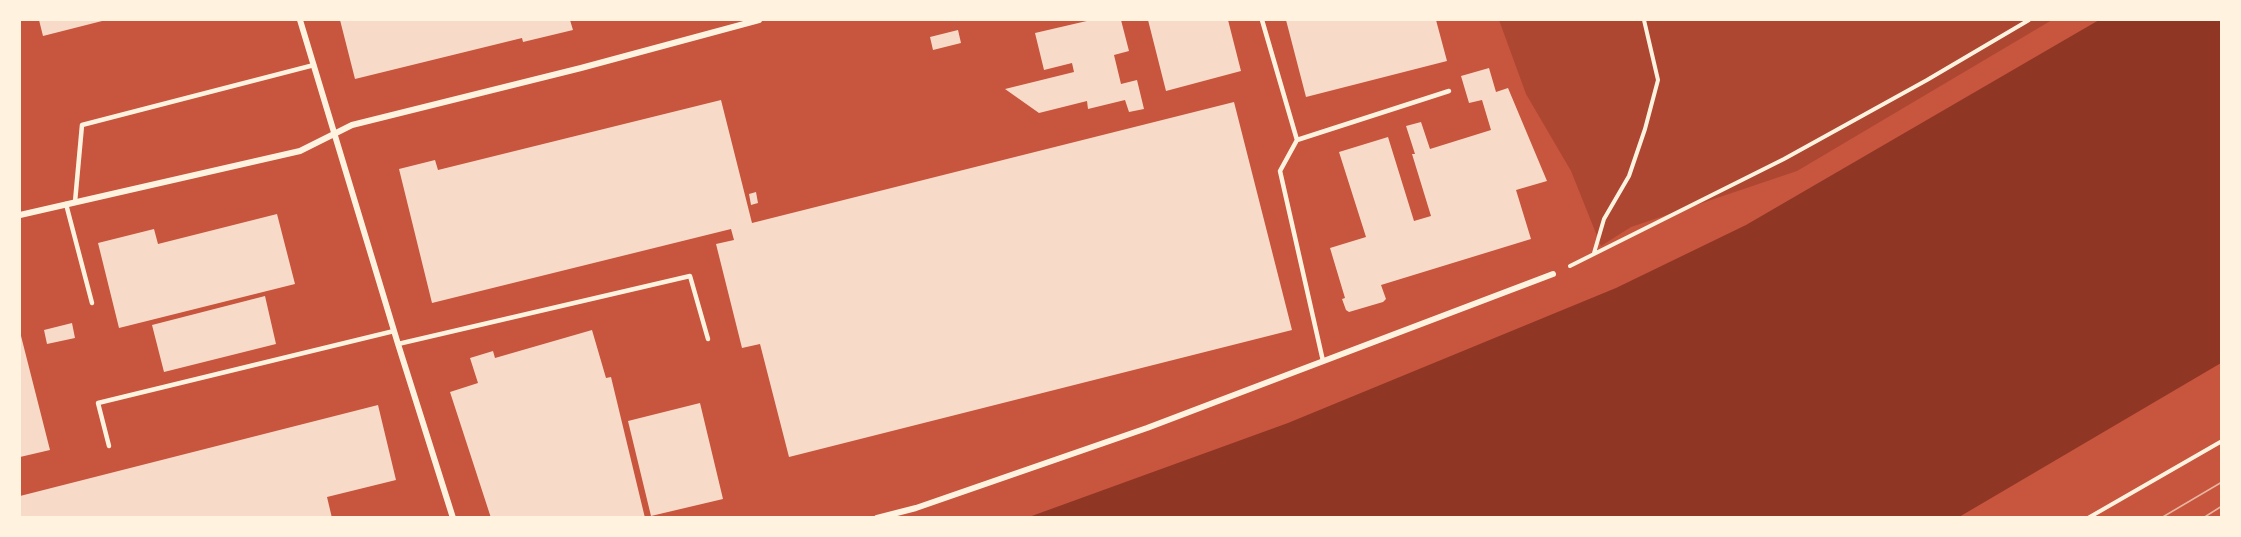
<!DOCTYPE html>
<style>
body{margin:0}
#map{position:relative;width:2241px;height:537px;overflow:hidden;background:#c8553d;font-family:"Asap Condensed",sans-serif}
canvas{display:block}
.frame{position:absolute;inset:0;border:21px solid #fff3e0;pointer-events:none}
</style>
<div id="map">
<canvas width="2241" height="537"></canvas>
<div class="frame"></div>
</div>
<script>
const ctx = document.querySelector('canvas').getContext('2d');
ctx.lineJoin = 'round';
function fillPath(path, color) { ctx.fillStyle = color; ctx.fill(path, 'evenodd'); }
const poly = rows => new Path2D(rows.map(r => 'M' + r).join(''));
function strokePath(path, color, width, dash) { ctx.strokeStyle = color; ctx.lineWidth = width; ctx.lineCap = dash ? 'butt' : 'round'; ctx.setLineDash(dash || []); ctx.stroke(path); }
const green = poly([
 [1499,20,2052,20,1797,171,1631,227,1601,246,1571,171,1526,94]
]);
const water = poly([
 [2099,20,2221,20,2221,363,1959,517,1029,517,1288,423,1616,288,1746,225]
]);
const building = poly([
 [39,20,106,20,43,36],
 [340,20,570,20,573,30,523,42,522,38,355,79],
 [1091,20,1121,20,1129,51,1114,55,1121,84,1137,80,1144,109,1129,112,1125,100,1088,109,1087,101,1039,113,1005,89,1074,72,1072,63,1044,70,1035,33],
 [1148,20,1228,20,1241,71,1166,91],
 [1286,20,1436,20,1447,61,1306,97],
 [958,30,961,43,933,50,930,37],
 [1489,68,1496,92,1508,88,1547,181,1516,190,1531,239,1381,285,1386,299,1383,302,1349,312,1346,310,1342,299,1345,298,1330,248,1366,237,1339,152,1388,137,1414,221,1431,216,1412,154,1415,154,1406,126,1421,122,1430,149,1491,130,1482,100,1469,103,1461,76],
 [721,100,752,223,1234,102,1292,330,789,457,760,344,742,348,716,244,734,240,731,229,432,303,399,169,435,160,438,170],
 [756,192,758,203,751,205,749,194],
 [277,214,295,284,119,328,98,243,154,229,158,244],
 [265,296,276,344,164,372,152,325],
 [72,323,75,338,47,344,44,330],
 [592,330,606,378,611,377,645,518,491,518,450,392,478,383,470,358,493,351,495,358],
 [20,332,50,450,20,457],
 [700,403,723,499,651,516,628,421],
 [378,405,396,480,327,497,332,518,20,518,20,496]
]);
const path = poly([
 [1594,253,1604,219,1629,176,1645,129,1658,80,1644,20],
 [1570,266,1784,159,1927,80,2029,20],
 [2088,518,2222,441]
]);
const service = poly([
 [1262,20,1297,140,1449,91],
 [1297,140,1280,171,1323,361],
 [75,202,82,125,314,65],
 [66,204,92,303],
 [398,344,690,276,708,339],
 [109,446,98,403,394,331]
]);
const minor = poly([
 [300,20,398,344,453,518],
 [20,215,300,151,352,125,581,68,759,20],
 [877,518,916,508,1147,428,1553,274]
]);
const tram = poly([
 [2161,518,2222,482],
 [2203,518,2222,506]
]);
fillPath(green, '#ae4732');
fillPath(water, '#8f3625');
fillPath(building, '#f7dbc8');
strokePath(path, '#fff3e0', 4);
strokePath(service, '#fff3e0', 4.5);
strokePath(minor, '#fff3e0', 6);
strokePath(tram, '#e9b49f', 1.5);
</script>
